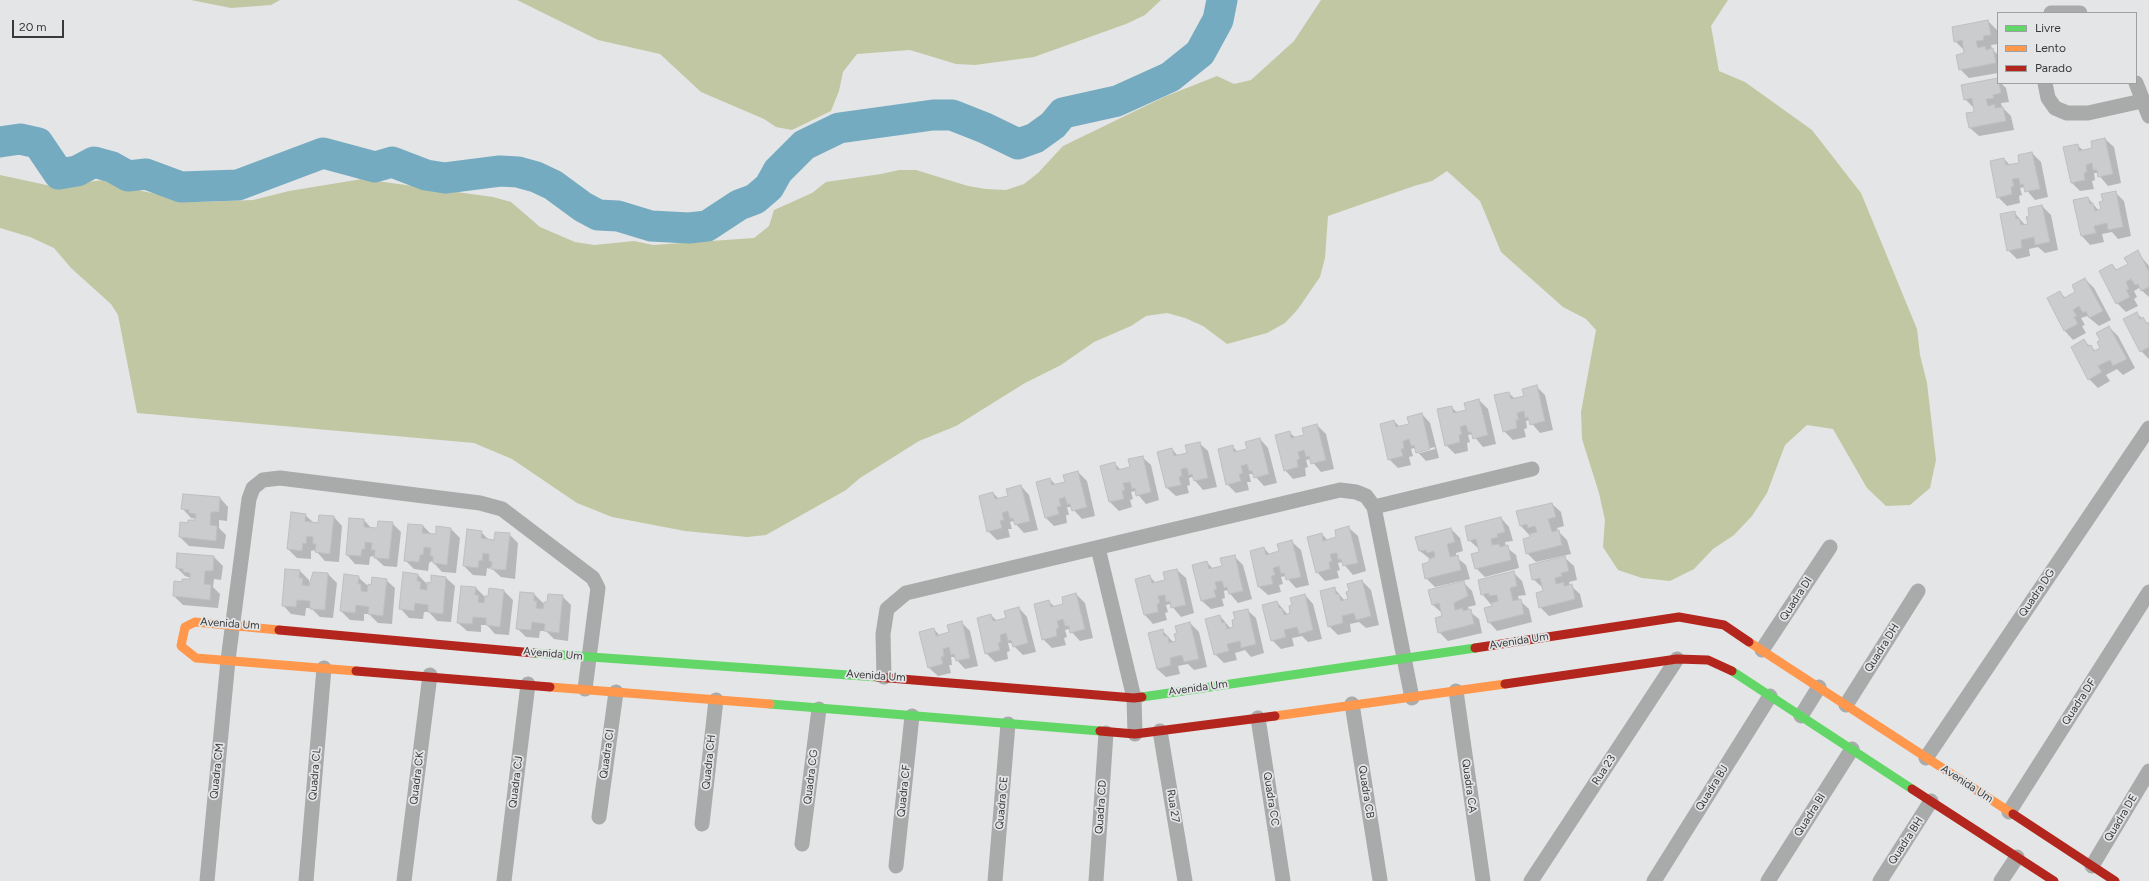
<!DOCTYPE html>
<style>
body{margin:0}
#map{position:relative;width:2149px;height:881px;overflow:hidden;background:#e4e5e6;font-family:Figtree,sans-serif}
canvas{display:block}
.legend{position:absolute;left:1997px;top:12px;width:140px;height:72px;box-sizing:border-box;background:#e3e5e7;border:1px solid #9fa0a2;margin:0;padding:5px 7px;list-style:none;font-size:12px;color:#39393a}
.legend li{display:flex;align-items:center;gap:8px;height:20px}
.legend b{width:20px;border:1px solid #9fa0a2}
.scale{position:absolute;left:12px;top:20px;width:52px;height:18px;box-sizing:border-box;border:2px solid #39393a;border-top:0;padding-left:5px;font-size:12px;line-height:14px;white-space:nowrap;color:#39393a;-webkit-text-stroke:3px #e3e5e7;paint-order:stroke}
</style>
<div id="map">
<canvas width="2149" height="881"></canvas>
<ul class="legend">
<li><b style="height:5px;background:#63d668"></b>Livre</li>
<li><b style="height:5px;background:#ff974d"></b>Lento</li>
<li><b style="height:5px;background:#b3261e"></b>Parado</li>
</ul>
<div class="scale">20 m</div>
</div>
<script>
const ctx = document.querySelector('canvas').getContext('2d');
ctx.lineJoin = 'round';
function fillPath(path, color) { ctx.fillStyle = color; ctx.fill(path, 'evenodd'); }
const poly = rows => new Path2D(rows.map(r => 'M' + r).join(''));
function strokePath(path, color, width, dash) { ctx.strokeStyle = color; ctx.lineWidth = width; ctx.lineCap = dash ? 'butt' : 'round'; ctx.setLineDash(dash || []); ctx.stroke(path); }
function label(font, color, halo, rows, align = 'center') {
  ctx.font = font + ' Figtree,sans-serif'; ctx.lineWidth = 3.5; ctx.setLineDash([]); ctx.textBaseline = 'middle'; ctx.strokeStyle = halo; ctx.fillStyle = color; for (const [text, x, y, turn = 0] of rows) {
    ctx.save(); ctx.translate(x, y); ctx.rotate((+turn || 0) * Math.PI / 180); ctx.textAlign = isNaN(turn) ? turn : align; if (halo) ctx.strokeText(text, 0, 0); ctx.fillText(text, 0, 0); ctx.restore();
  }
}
const forest = poly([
 [191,0,280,0,271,5,231,8],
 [517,0,1161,0,1145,15,1126,24,1034,57,975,65,956,64,910,50,857,54,843,72,839,91,831,111,792,130,776,127,764,119,701,92,660,54,598,40],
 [1321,0,1728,0,1711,26,1719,71,1745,82,1812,130,1861,193,1917,329,1920,355,1927,383,1936,460,1930,488,1910,505,1886,506,1867,488,1833,429,1807,425,1785,445,1767,493,1752,516,1734,535,1713,549,1694,569,1670,581,1642,578,1618,570,1603,547,1605,520,1599,493,1582,439,1581,412,1596,330,1586,319,1563,307,1501,252,1480,201,1447,171,1432,181,1414,186,1328,216,1325,258,1320,277,1298,309,1285,323,1267,333,1227,344,1203,326,1185,318,1167,313,1146,316,1131,326,1094,342,1061,365,1025,383,956,426,919,441,860,478,846,490,766,535,747,537,685,531,612,517,577,503,512,459,474,443,137,413,118,315,111,304,71,268,54,248,30,237,0,228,0,175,51,186,104,180,142,191,198,202,253,200,289,191,362,179,493,197,511,202,540,227,575,242,594,245,634,241,653,245,754,238,769,226,774,210,812,193,826,182,881,174,899,170,916,170,968,186,986,189,1006,190,1024,184,1038,173,1063,146,1164,97,1217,76,1234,84,1251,80,1294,41]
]);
const shadow = poly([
 [1988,21,1997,30,1998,44,1991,45,1992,49,1998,55,1998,73,1969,78,1960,69,1965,54,1964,50,1955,41],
 [1998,83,2001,83,2006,88,2009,102,2001,103,2002,107,2011,116,2014,130,1979,136,1970,128,1975,112,1974,108,1965,99],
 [2105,139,2114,147,2121,183,2108,186,2097,173,2094,173,2095,180,2092,181,2094,189,2080,191,2072,183,2077,145,2084,151,2093,149,2092,142],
 [2032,153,2041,162,2048,197,2035,200,2024,187,2020,188,2022,195,2019,196,2020,203,2007,206,1998,197,2004,159,2010,165,2020,163],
 [2115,192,2124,201,2131,236,2118,239,2112,232,2102,234,2104,242,2090,245,2082,236,2088,198,2099,211,2102,210,2104,202],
 [2042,206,2051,215,2058,250,2045,253,2038,247,2029,249,2030,256,2017,259,2008,250,2014,212,2025,225,2029,224,2030,216],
 [2137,252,2149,266,2149,297,2139,288,2134,291,2137,297,2134,299,2138,306,2126,312,2117,303,2112,265,2118,271,2129,265],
 [2085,279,2094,288,2111,320,2099,326,2087,316,2081,318,2085,325,2082,326,2086,333,2073,340,2065,331,2048,299,2060,293,2066,298,2077,292],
 [2136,313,2149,324,2149,359,2141,351,2125,319],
 [2109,327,2118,336,2135,368,2123,375,2117,369,2106,375,2110,381,2098,388,2089,379,2084,341,2096,351,2101,349,2101,340],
 [1536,386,1545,395,1553,430,1540,433,1529,420,1526,421,1527,428,1524,429,1526,437,1513,440,1504,431,1509,393,1515,399,1525,397],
 [1479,400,1488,409,1496,444,1483,447,1472,434,1468,435,1470,442,1467,443,1468,451,1455,454,1446,445,1451,407,1458,413,1467,411],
 [1422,414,1430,423,1439,458,1426,461,1414,448,1411,449,1413,456,1409,457,1411,465,1398,468,1389,459,1394,421,1400,427,1410,425],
 [1435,447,1435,449,1420,453,1418,451],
 [1317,425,1326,434,1334,469,1321,472,1310,459,1306,460,1308,467,1305,468,1306,476,1293,479,1285,470,1289,432,1296,438,1306,436],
 [1260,439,1268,448,1277,483,1264,486,1253,474,1249,474,1251,482,1247,482,1249,490,1236,493,1227,484,1232,446,1238,452,1248,450],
 [1199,443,1208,451,1217,487,1203,490,1192,477,1189,478,1190,485,1187,486,1189,493,1176,496,1167,488,1172,449,1178,456,1188,453],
 [1142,457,1151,465,1159,500,1146,504,1135,491,1131,492,1133,499,1130,500,1132,507,1119,511,1110,502,1115,464,1121,470,1131,467],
 [1078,472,1087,481,1095,516,1082,519,1071,507,1067,507,1069,515,1066,515,1067,523,1054,526,1045,517,1050,479,1056,485,1066,483],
 [1021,486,1029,495,1038,530,1024,533,1013,521,1010,522,1012,529,1008,529,1010,537,997,540,988,531,993,493,999,499,1009,497],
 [220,498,228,507,227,521,219,520,219,528,226,535,224,549,189,546,180,537,189,524,196,521,197,519,191,518,183,509],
 [1552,504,1561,512,1564,526,1557,528,1558,531,1567,540,1571,554,1536,562,1527,553,1532,538,1521,526],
 [305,515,314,523,319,524,334,517,342,526,339,562,325,561,315,550,311,551,311,559,297,558,288,549],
 [1501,518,1509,527,1513,541,1505,542,1506,547,1516,555,1519,568,1485,577,1476,568,1480,553,1479,549,1469,540],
 [364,520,372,529,378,529,392,523,401,532,397,567,384,566,373,556,370,557,369,565,355,564,347,555],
 [423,526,431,534,436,535,451,529,460,538,456,573,442,572,432,561,429,563,428,571,414,569,405,560],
 [1349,528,1358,536,1366,571,1353,575,1342,562,1338,563,1340,570,1337,571,1339,578,1325,581,1317,572,1322,534,1328,541,1337,538],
 [1451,529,1460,538,1463,551,1456,553,1456,557,1466,565,1470,579,1435,587,1426,578,1430,559,1420,551,1416,537],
 [481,532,489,540,495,541,509,534,518,543,515,579,501,577,490,567,490,569,487,568,486,576,473,575,464,566],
 [1292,542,1301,550,1309,585,1296,588,1285,576,1281,577,1283,584,1279,585,1281,592,1268,595,1259,587,1264,548,1270,555,1280,552],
 [1234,556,1243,565,1252,599,1238,603,1227,590,1224,591,1225,598,1222,599,1224,606,1211,609,1202,601,1207,562,1213,569,1223,566],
 [214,557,223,566,221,580,214,579,213,587,220,594,218,608,183,605,174,596,183,583,190,580,191,578,185,576,177,568],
 [1565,558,1574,566,1577,580,1569,582,1570,585,1580,594,1583,607,1549,616,1540,607,1544,592,1543,588,1533,579],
 [1177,570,1186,578,1194,613,1181,617,1170,604,1166,605,1168,612,1165,613,1167,620,1153,624,1145,615,1150,577,1156,583,1166,580],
 [300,571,309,580,310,586,314,573,328,574,337,583,333,618,320,617,311,608,306,608,305,616,291,614,283,605],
 [1513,572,1522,581,1526,595,1518,596,1519,600,1529,609,1532,622,1497,631,1489,622,1493,607,1482,594],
 [418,575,428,585,446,578,455,586,451,622,437,621,429,612,424,612,423,619,409,618,401,609],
 [358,577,369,587,386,580,395,588,392,624,378,623,369,614,364,614,364,621,350,620,341,611],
 [1362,581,1371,590,1379,625,1366,628,1359,622,1350,624,1351,632,1338,635,1329,626,1334,588,1345,601,1349,600,1350,592],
 [1464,583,1472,591,1476,605,1468,607,1469,611,1479,619,1482,633,1448,641,1439,632,1442,613,1433,605],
 [476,588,486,598,504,591,513,600,509,635,495,634,487,625,481,625,481,632,467,631,458,623],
 [521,593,534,594,544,604,562,596,571,605,568,641,554,639,546,631,540,631,539,638,526,637,517,628],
 [1076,594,1085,603,1093,638,1080,641,1069,629,1065,630,1067,637,1064,638,1066,645,1052,648,1043,639,1048,601,1055,607,1065,605],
 [1305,595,1313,604,1322,639,1308,642,1302,636,1292,638,1294,646,1281,649,1272,640,1277,602,1288,615,1292,614],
 [1019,608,1027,617,1036,652,1023,655,1011,643,1008,643,1010,651,1007,652,1008,659,995,662,986,653,991,615,997,621,1007,619],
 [1247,610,1256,618,1264,653,1251,657,1245,650,1235,653,1237,660,1224,663,1215,654,1220,616,1231,629,1234,628],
 [961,622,970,631,978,666,965,669,954,657,951,657,952,665,949,665,951,673,938,676,929,668,934,629,940,636,950,633],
 [1190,623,1199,632,1207,667,1194,670,1188,664,1178,666,1180,674,1166,677,1157,669,1162,630,1174,643,1177,642,1179,634]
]);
const river = poly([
 [0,142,20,139,38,143,59,174,77,171,94,162,112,167,128,176,146,174,181,187,238,185,323,153,375,167,392,162,426,175,445,178,500,171,518,172,536,177,553,185,583,207,598,215,618,216,651,226,689,228,707,226,739,205,755,199,769,187,778,171,804,145,839,128,933,115,952,115,985,128,1018,144,1035,138,1053,125,1063,113,1117,101,1170,77,1200,53,1218,20,1222,0]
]);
const building = poly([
 [1988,20,1991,35,1983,36,1984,40,1976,41,1978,48,1985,46,1986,50,1993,48,1996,63,1959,70,1956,55,1964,53,1962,40,1954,42,1952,27,1988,20],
 [1998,78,2001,93,1993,95,1994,98,1986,99,1988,106,1995,104,1995,108,2003,107,2006,121,1969,128,1966,113,1974,112,1972,98,1964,100,1961,85,1998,78],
 [2105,138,2113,174,2098,177,2097,170,2093,170,2092,163,2086,165,2087,172,2084,173,2085,180,2071,183,2063,147,2078,144,2079,151,2092,148,2091,141,2105,138],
 [2032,152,2040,189,2025,192,2023,184,2020,185,2019,178,2012,179,2014,186,2011,187,2012,194,1997,198,1990,161,2004,158,2006,165,2019,163,2018,155,2032,152],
 [2116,191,2123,227,2108,230,2107,223,2094,226,2096,233,2081,236,2073,200,2088,197,2090,204,2093,203,2095,211,2101,209,2099,202,2103,201,2101,194,2116,191],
 [2042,205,2050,242,2035,245,2034,237,2021,240,2022,248,2007,251,2000,214,2015,211,2016,219,2019,218,2021,225,2028,224,2026,217,2029,216,2028,208,2042,205],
 [2138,250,2149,272,2149,287,2141,291,2138,284,2135,285,2131,279,2126,282,2129,289,2126,290,2130,297,2116,304,2099,271,2112,264,2116,270,2128,264,2124,258,2138,250],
 [2085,278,2103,311,2089,318,2086,311,2083,313,2079,306,2073,310,2077,316,2074,317,2078,324,2064,331,2047,298,2060,291,2064,298,2075,292,2072,285,2085,278],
 [2137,312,2140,319,2143,317,2147,324,2149,322,2149,347,2140,352,2123,319,2137,312],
 [2109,326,2127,359,2113,366,2110,360,2098,366,2102,372,2088,380,2071,347,2084,339,2088,346,2091,345,2094,351,2100,348,2097,342,2100,340,2096,333,2109,326],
 [1537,385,1545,421,1530,425,1528,417,1525,418,1524,411,1517,413,1519,420,1516,420,1517,428,1503,432,1494,395,1509,392,1511,399,1524,396,1522,389,1537,385],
 [1479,399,1488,435,1473,439,1471,432,1468,432,1466,425,1460,427,1462,434,1459,435,1460,442,1445,446,1437,409,1452,406,1453,413,1466,410,1464,403,1479,399],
 [1422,413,1430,449,1416,453,1414,445,1411,446,1409,439,1403,441,1404,448,1401,449,1403,456,1388,460,1380,424,1394,420,1396,427,1409,424,1407,417,1422,413],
 [1317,424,1326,460,1311,464,1309,456,1306,457,1304,450,1298,452,1300,459,1297,460,1298,467,1284,471,1275,435,1290,431,1291,438,1304,435,1302,428,1317,424],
 [1260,438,1269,474,1254,478,1252,471,1249,471,1247,464,1241,466,1243,473,1239,474,1241,481,1226,485,1218,449,1233,445,1234,452,1247,449,1245,442,1260,438],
 [1200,442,1208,478,1194,481,1192,474,1189,475,1187,468,1181,469,1182,476,1179,477,1181,485,1166,488,1157,452,1172,448,1174,456,1187,453,1185,445,1200,442],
 [1143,456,1151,492,1136,496,1135,488,1132,489,1130,482,1123,483,1125,490,1122,491,1124,499,1109,502,1100,466,1115,462,1117,470,1130,467,1128,459,1143,456],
 [1078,471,1087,507,1072,511,1070,504,1067,504,1065,497,1059,499,1061,506,1057,507,1059,514,1045,518,1036,482,1050,478,1052,485,1065,482,1063,475,1078,471],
 [1021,485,1030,521,1015,525,1013,518,1010,519,1008,511,1002,513,1004,520,1000,521,1002,528,987,532,979,496,993,492,995,499,1008,496,1006,489,1021,485],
 [183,494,220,497,219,512,211,512,210,525,217,526,216,541,179,537,180,522,188,523,188,520,195,520,196,514,189,513,189,510,181,509,183,494],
 [1552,503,1556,517,1548,519,1552,532,1559,530,1562,545,1526,554,1523,539,1530,537,1529,534,1537,532,1535,526,1528,528,1527,524,1520,526,1516,511,1552,503],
 [291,512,306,514,305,521,318,523,319,515,334,516,330,554,315,552,316,544,313,544,313,537,307,536,306,544,303,543,302,551,287,549,291,512],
 [1501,517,1505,532,1497,534,1498,537,1491,539,1492,545,1499,544,1500,547,1508,545,1511,560,1475,569,1471,554,1479,552,1476,539,1468,541,1465,526,1501,517],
 [349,518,364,519,364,527,377,528,378,521,393,522,389,559,374,558,375,550,371,550,372,543,365,542,365,549,362,549,361,556,346,555,349,518],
 [408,524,423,525,422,533,436,534,436,526,451,528,447,565,433,563,433,556,430,556,431,548,424,547,423,555,420,555,419,562,404,561,408,524],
 [1349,526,1358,563,1343,566,1341,559,1338,560,1337,553,1330,554,1332,561,1329,562,1330,569,1316,573,1307,537,1322,533,1323,541,1336,537,1335,530,1349,526],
 [1451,528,1455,542,1447,544,1450,557,1458,555,1461,570,1425,579,1422,564,1429,562,1429,559,1435,557,1434,551,1427,553,1426,550,1419,551,1415,537,1451,528],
 [467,529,482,531,481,538,494,540,495,532,510,533,506,570,491,569,492,562,489,561,489,554,483,553,482,561,479,560,478,568,463,566,467,529],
 [1292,540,1301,577,1286,580,1284,573,1281,574,1279,566,1273,568,1275,575,1271,576,1273,584,1258,587,1250,551,1264,547,1266,555,1279,551,1277,544,1292,540],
 [177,553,214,556,213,571,205,571,204,584,211,585,210,600,173,596,174,581,182,582,182,579,190,579,190,573,183,572,183,569,176,568,177,553],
 [1235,555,1243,591,1229,594,1227,587,1224,588,1222,581,1215,582,1217,589,1214,590,1216,597,1201,601,1192,565,1207,561,1209,569,1222,566,1220,558,1235,555],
 [1565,556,1569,571,1561,573,1562,576,1555,578,1556,584,1564,582,1564,586,1572,584,1575,599,1539,608,1536,593,1543,591,1540,578,1532,580,1529,565,1565,556],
 [285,569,300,570,299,578,303,578,302,585,309,586,313,572,328,573,325,610,310,609,310,601,297,600,296,607,282,606,285,569],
 [1177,569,1186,605,1171,608,1170,601,1166,602,1165,595,1158,596,1160,603,1157,604,1158,612,1144,615,1135,579,1150,575,1152,583,1165,580,1163,572,1177,569],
 [1514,571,1517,586,1510,588,1513,601,1521,599,1524,614,1488,623,1484,608,1492,606,1491,603,1498,601,1497,595,1489,596,1489,593,1481,595,1478,580,1514,571],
 [403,572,418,574,417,581,421,582,420,589,427,590,427,582,431,583,431,575,446,577,443,614,428,612,428,605,415,603,414,611,399,609,403,572],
 [344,574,359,576,358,584,361,584,361,591,367,592,368,584,371,585,372,577,387,579,383,616,368,614,369,607,356,605,355,613,340,611,344,574],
 [1362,580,1371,616,1356,620,1354,613,1342,616,1343,623,1328,627,1320,591,1335,587,1336,594,1339,594,1341,601,1348,599,1346,592,1349,591,1347,584,1362,580],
 [1464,581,1468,596,1454,603,1455,610,1463,608,1463,611,1471,609,1474,624,1438,633,1435,618,1442,616,1439,603,1432,605,1428,590,1464,581],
 [461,586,476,587,475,595,479,595,478,602,484,603,485,596,488,596,489,588,504,590,500,627,486,625,486,618,473,617,472,624,457,623,461,586],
 [520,592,534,593,534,601,537,601,536,608,543,609,544,602,547,602,548,594,563,595,559,633,544,631,545,624,532,622,531,630,516,629,520,592],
 [1076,593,1085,629,1070,633,1069,626,1065,626,1063,619,1057,621,1059,628,1056,629,1057,636,1042,640,1034,604,1049,600,1051,607,1063,604,1062,597,1076,593],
 [1305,594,1313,630,1299,634,1297,627,1284,630,1286,637,1271,641,1262,605,1277,601,1279,608,1282,608,1284,615,1290,613,1289,606,1292,605,1290,598,1305,594],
 [1019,607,1028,643,1013,647,1011,640,1008,641,1006,633,1000,635,1001,642,998,643,1000,650,985,654,977,618,991,614,993,621,1006,618,1004,611,1019,607],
 [1248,609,1256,644,1241,648,1240,641,1227,644,1229,651,1214,655,1205,619,1220,615,1222,623,1225,622,1227,629,1233,627,1232,620,1235,619,1233,612,1248,609],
 [962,621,970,658,956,661,954,654,951,655,949,647,943,649,944,656,941,657,943,664,928,668,919,632,934,628,936,636,949,632,947,625,962,621],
 [1190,622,1199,659,1184,662,1182,655,1170,658,1171,665,1157,669,1148,633,1163,629,1164,636,1168,636,1169,643,1176,641,1174,634,1177,633,1175,626,1190,622]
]);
const street = poly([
 [2051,13,2080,13],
 [2045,83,2048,98,2055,108,2067,113,2088,113,2142,101],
 [2136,83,2149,116],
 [1374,507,1532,469],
 [1098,548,1134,698,1135,734],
 [1762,650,1830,547],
 [884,677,883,634,887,609,906,593,1340,490,1356,492,1366,496,1374,507,1412,698],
 [1456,691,1483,881],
 [1352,704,1380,880],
 [1846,705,1918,591],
 [1801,716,1819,687],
 [1258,718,1283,881],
 [1160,731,1185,881],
 [1926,758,2149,428],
 [2009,812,2149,592],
 [599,817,616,692],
 [702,824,716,700],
 [802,844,819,709],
 [896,866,912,716],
 [2092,866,2149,771],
 [207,881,228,660,249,499,253,488,263,480,280,478,480,503,502,509,593,578,598,588,585,689],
 [306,881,324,668],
 [404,881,430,675],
 [504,881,528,684],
 [995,881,1008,724],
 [1096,881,1106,733],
 [1531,881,1677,659],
 [1654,881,1770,696],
 [1768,881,1852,749],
 [1880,881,1931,801],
 [2001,881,2017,857]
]);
const fast = poly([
 [534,653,877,677],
 [1732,671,1912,789],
 [1142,697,1475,648],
 [770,704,1100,731]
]);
const slow = poly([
 [279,630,195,622,185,627,181,646,196,658,356,671],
 [1749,642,2013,814],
 [550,687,770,704],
 [1275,716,1505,684]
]);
const jam = poly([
 [279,630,534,653],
 [1475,648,1679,617,1724,625,1749,642],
 [356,671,550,687],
 [877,677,1134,698,1142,697],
 [1505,684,1677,659,1708,660,1732,671],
 [1100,731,1135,734,1275,716],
 [1912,789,2054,881],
 [2013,814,2115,881]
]);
const streetNames = [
 ["Quadra DG",2037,593,-56],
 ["Quadra DI",1796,599,-57],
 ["Avenida Um",230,624,4],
 ["Avenida Um",1519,641,-9],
 ["Quadra DH",1882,648,-58],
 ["Avenida Um",553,654,5],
 ["Avenida Um",876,676,4],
 ["Avenida Um",1198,688,-8],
 ["Quadra DF",2079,702,-57],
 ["Quadra CI",607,754,-82],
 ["Quadra CH",709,762,-84],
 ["Rua 23",1604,770,-57],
 ["Quadra CM",217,771,-84],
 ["Quadra CL",315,774,-85],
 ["Quadra CG",811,777,-83],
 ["Quadra CK",417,778,-83],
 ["Quadra CJ",516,782,-83],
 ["Avenida Um",1967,784,33],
 ["Quadra CA",1469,786,82],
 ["Quadra BJ",1712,788,-58],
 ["Quadra CF",904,791,-84],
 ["Quadra CB",1366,792,81],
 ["Quadra CC",1271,799,81],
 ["Quadra CE",1002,803,-85],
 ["Rua 27",1173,806,81],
 ["Quadra CD",1101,807,-86],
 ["Quadra BI",1810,815,-58],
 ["Quadra DE",2121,818,-59],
 ["Quadra BH",1906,841,-57]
];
fillPath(forest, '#c2c7a3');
fillPath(shadow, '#0003');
strokePath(river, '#75abc0', 31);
fillPath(building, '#cbcccd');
strokePath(building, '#bebfc0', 1);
strokePath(street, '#a9aaaa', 15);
strokePath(fast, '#63d668', 9);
strokePath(slow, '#ff974d', 9);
strokePath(jam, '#b3261e', 9);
label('11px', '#39393a', '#e3e5e7', streetNames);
</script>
